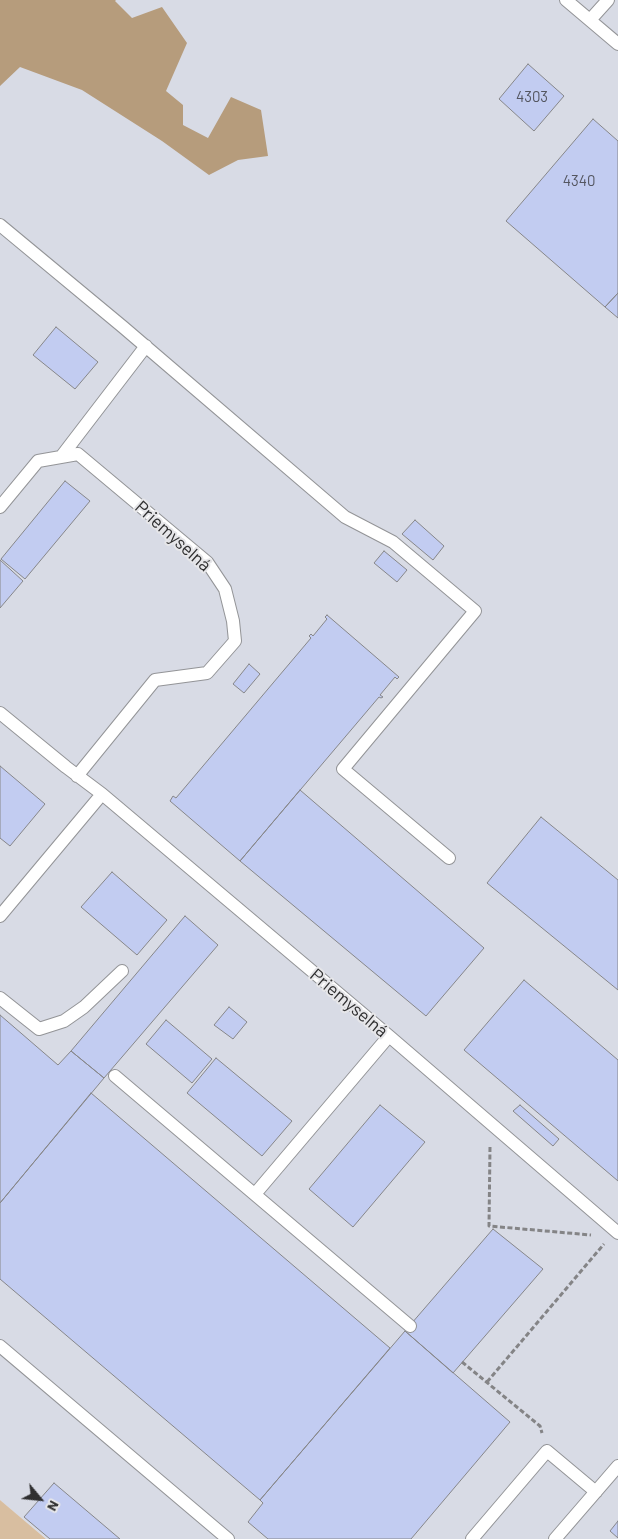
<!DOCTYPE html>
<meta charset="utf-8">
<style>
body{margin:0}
#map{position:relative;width:618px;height:1539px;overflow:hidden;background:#e6e6e9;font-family:Barlow,sans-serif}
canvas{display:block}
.north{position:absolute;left:15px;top:1474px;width:50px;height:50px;-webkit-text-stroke:4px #e6e6e9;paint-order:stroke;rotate:118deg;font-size:14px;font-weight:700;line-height:20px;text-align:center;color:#2f2f30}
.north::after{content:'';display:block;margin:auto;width:18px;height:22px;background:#2f2f30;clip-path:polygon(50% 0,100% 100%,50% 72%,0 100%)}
</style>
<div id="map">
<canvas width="618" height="1539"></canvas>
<div class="north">N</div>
</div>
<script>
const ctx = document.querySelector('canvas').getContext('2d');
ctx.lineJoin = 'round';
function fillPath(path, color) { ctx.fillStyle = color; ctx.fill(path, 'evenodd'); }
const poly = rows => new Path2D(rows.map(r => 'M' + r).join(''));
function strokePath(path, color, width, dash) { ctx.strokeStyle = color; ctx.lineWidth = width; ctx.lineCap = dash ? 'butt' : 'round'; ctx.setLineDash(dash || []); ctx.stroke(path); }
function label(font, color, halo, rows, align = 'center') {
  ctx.font = font + ' Barlow,sans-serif'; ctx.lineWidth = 4; ctx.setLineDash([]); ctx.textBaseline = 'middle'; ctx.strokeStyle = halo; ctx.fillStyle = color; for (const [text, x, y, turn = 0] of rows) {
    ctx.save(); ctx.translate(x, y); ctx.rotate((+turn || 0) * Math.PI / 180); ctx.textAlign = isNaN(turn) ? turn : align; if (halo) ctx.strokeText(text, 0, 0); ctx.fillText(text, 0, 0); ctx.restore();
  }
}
const built = poly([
 [0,0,618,0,618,1539,46,1539,0,1500]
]);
const green = poly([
 [0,1500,46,1539,0,1539]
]);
const forest = poly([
 [0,0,116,0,115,1,132,18,162,7,187,43,166,91,183,105,183,125,208,138,231,97,261,110,268,156,238,160,209,175,162,141,82,90,20,67,0,86]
]);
const building = poly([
 [528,64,564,96,534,131,499,99,528,64],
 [593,119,618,141,618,293,605,307,506,221,593,119],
 [618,293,618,318,605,307,618,293],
 [56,327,98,362,75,389,33,355,56,327],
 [65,481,90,501,25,579,1,559,65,481],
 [415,520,444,546,433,560,402,534,415,520],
 [384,551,407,570,397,582,374,563,384,551],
 [0,560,23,581,0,608,0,560],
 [327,615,399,677,397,679,395,677,380,695,383,697,381,698,379,697,240,861,170,801,173,796,176,798,311,638,309,636,311,634,313,636,327,619,325,617,327,615],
 [249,664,260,674,244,693,233,684,249,664],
 [0,766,45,804,10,846,0,838,0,766],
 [300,790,484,948,426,1016,240,861,300,790],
 [541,817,618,880,618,990,487,883,541,817],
 [112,872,167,920,137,955,81,907,112,872],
 [185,916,218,945,104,1078,71,1051,185,916],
 [524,980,618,1060,618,1181,464,1050,524,980],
 [229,1007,247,1022,233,1039,214,1025,229,1007],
 [0,1015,58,1065,71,1051,104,1078,0,1203,0,1015],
 [166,1020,212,1059,192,1083,146,1044,166,1020],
 [216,1058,292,1121,262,1156,187,1093,216,1058],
 [91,1093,390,1348,260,1500,0,1279,0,1203,91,1093],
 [380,1105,425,1142,353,1227,309,1189,380,1105],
 [520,1105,559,1139,553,1146,513,1111,520,1105],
 [493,1229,543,1269,453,1373,405,1331,493,1229],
 [405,1331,510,1422,411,1539,268,1539,248,1522,263,1503,260,1500,405,1331],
 [54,1483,120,1539,50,1539,24,1517,54,1483],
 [618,1521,618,1538,610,1531,618,1521]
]);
const path = poly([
 [490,1147,489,1226,591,1235],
 [462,1362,540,1426,542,1433],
 [487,1382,604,1244]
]);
const lane = poly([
 [566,0,618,44],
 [590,20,608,0],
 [0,225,123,327,345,517,393,542,475,611,343,769,449,858],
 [61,457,146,346],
 [0,507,38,461,78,454,207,562,225,589,233,621,235,641,207,673,155,680,77,776],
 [0,713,66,767,102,794,389,1036,618,1233],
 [0,916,102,794],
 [0,998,39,1029,64,1021,84,1007,122,971],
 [115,1076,410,1326],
 [255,1194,389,1036],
 [0,1346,228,1539],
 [472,1539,547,1451,596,1492],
 [555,1539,618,1466]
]);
const numberNames = [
 ["4303",532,97],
 ["4340",579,181]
];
const streetNames = [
 ["Priemyselná",173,536,42],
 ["Priemyselná",349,1003,40]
];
fillPath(built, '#d8dbe5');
fillPath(green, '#d8bea0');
fillPath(forest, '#b69c7c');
fillPath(building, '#c2ccf1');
strokePath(building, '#87878a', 1);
strokePath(lane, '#939497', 14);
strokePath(path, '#848486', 3, [5, 2.5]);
strokePath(lane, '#fff', 12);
label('15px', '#545660', null, numberNames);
label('18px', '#2f2f30', '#e6e6e9', streetNames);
</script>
